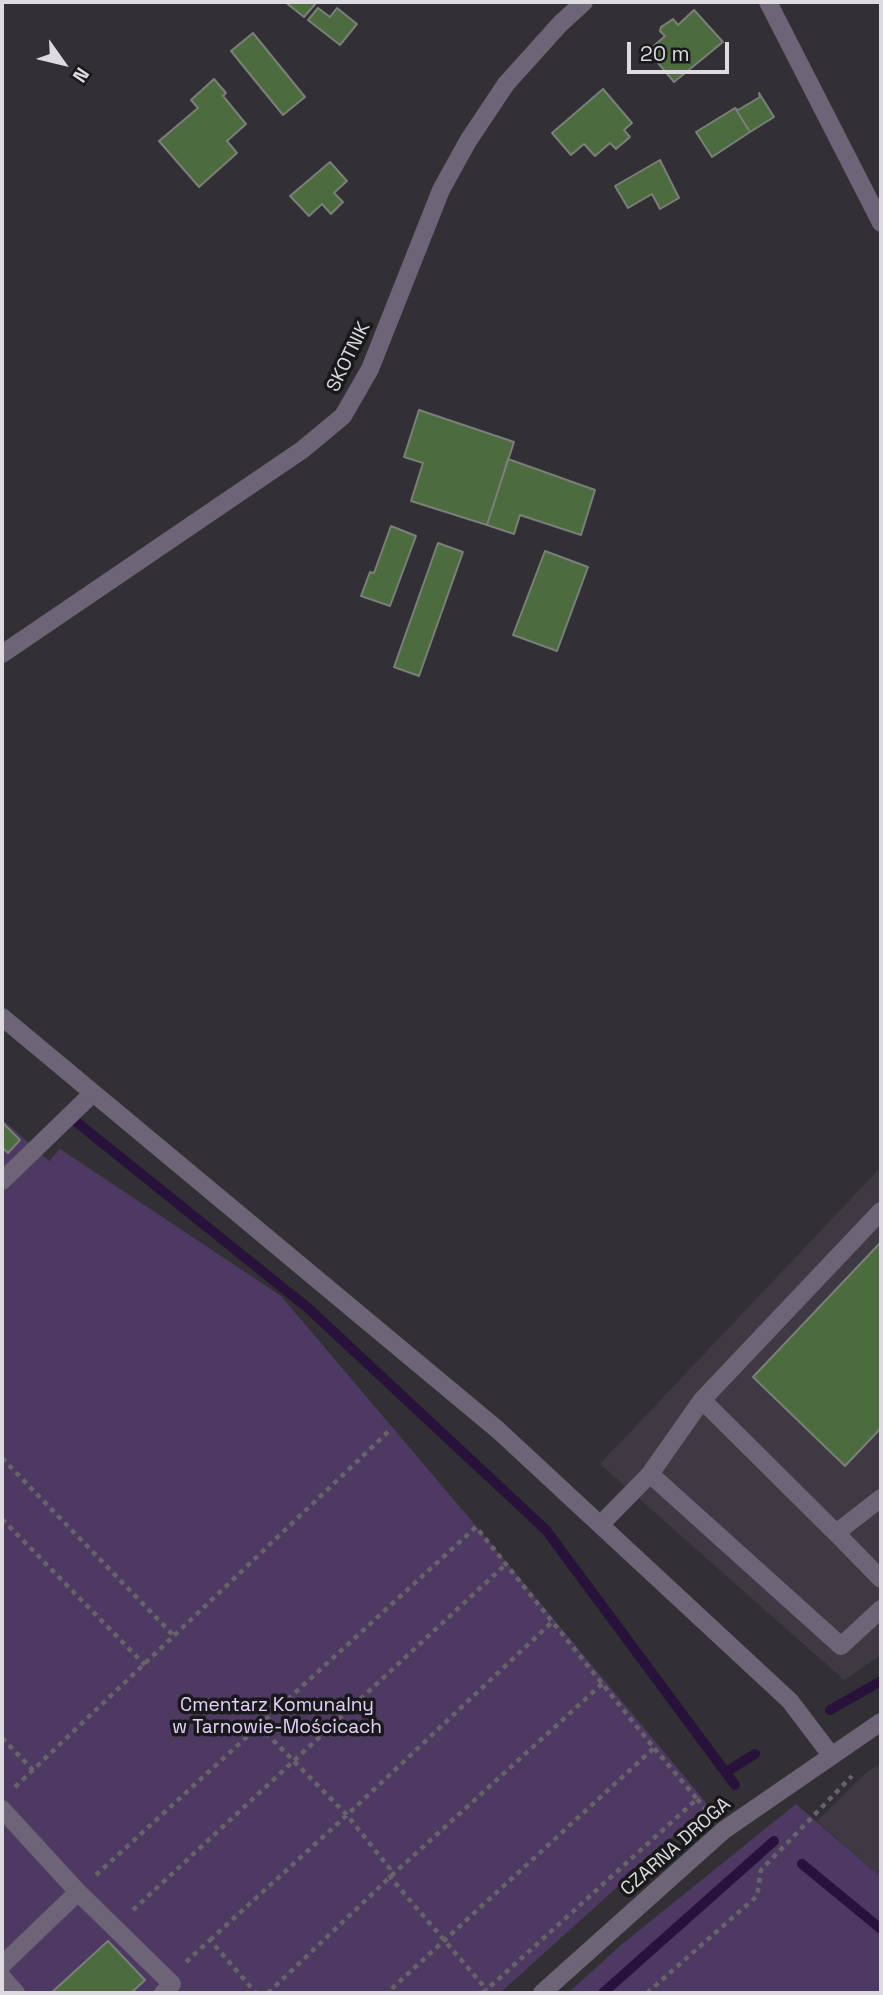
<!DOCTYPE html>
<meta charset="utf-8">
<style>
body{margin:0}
#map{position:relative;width:883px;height:1995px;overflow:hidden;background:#323035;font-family:"Space Grotesk",sans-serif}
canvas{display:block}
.frame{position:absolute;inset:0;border:4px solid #dddbdf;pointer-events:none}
.north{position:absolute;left:28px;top:28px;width:70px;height:70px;-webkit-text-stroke:5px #19181b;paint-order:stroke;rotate:124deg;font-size:19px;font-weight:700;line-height:28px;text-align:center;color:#dddbdf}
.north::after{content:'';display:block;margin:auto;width:24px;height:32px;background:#dddbdf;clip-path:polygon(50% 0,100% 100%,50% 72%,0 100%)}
.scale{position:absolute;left:627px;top:42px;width:102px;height:32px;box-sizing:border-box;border:4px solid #dddbdf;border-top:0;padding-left:9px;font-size:21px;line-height:24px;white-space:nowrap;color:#dddbdf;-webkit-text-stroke:5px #19181b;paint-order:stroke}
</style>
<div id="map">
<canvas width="883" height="1995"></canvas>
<div class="frame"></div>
<div class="north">N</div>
<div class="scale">20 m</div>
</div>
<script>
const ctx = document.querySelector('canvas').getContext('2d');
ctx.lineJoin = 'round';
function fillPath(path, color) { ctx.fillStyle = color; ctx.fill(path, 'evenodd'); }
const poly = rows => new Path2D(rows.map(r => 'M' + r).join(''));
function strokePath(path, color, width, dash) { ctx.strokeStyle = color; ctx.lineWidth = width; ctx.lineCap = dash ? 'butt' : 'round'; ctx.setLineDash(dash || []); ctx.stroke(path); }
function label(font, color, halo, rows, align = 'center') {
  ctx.font = font + ' "Space Grotesk",sans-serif'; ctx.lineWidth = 7; ctx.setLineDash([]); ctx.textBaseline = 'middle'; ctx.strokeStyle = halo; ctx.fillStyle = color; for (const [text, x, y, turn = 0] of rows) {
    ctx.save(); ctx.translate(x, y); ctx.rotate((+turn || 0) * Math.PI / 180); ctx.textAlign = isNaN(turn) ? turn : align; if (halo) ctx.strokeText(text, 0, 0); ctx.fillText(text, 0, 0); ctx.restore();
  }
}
const built = poly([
 [881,1167,881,1655,844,1680,600,1464],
 [881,1763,881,1877,817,1821,868,1771]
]);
const green = poly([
 [2,1119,49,1161,60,1149,281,1296,493,1546,708,1805,500,1993,2,1993],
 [796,1804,881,1877,881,1993,568,1993,621,1945]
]);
const stream = poly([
 [69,1116,308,1308,546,1530,735,1785],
 [830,1710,881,1681],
 [726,1772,755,1754],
 [802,1864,881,1929],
 [603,1993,774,1841]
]);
const building = poly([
 [285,2,317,2,304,17,285,2],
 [318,8,330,17,337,8,357,24,340,45,308,20,318,8],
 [694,10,723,42,674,82,648,51,665,36,660,31,661,27,673,19,678,25,694,10],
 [253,33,305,97,283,115,231,51,253,33],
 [214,79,226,93,223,96,246,124,227,141,237,153,199,187,159,141,198,108,191,100,214,79],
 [603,89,632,123,624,130,630,137,616,149,610,143,595,156,584,144,571,155,552,133,603,89],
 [759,93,774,117,750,132,735,108,738,110,760,97,759,93],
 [735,108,750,132,712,157,696,132,735,108],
 [660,160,679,198,660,209,652,194,628,208,615,186,660,160],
 [330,162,347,181,334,193,343,202,331,214,322,204,309,216,290,196,330,162],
 [419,410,514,442,487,525,411,501,423,463,404,457,419,410],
 [508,459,595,490,581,535,520,515,514,534,487,525,508,459],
 [391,526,416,536,390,606,361,596,370,572,374,573,391,526],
 [438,543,463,552,419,676,394,667,438,543],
 [545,551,588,567,557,651,513,635,545,551],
 [2,1122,20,1140,8,1153,2,1147,2,1122],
 [881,1242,881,1428,845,1466,753,1377,881,1242],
 [108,1941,145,1980,131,1993,51,1993,108,1941]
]);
const path = poly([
 [2,1458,175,1637],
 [2,1519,145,1665],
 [259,1726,347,1815,390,1869,390,1877,487,1990],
 [2,1738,33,1770],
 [15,1787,389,1431],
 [697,1799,708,1812],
 [96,1875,476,1527,654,1748,387,1993],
 [133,1910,506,1564],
 [210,1940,347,1815,552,1622],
 [186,1962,210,1940,256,1993],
 [268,1993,390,1877,602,1684],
 [483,1993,697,1799,654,1748],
 [647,1993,757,1896,761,1870,852,1776]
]);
const service = poly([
 [881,1211,702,1400,836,1533,881,1498],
 [702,1400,650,1474,841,1646,881,1609],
 [601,1524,650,1474],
 [836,1533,881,1579]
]);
const pedestrian = poly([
 [2,1181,92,1094],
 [2,1809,78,1892,172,1984,163,1993],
 [2,1965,78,1892],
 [2,1977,16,1993]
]);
const minor = poly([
 [768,2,881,223],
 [2,654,302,450,343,416,370,369,441,190,468,141,506,84,560,24,584,2],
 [2,1017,498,1430,790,1701,831,1755],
 [542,1993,724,1830,881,1722]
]);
const streetNames = [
 ["SKOTNIK",349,357,-64],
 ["CZARNA DROGA",676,1847,-41]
];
const parkNames = [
 ["Cmentarz Komunalny",277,1706],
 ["w Tarnowie-Mościcach",277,1728]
];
fillPath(built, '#3e3943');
fillPath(green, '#4e3963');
strokePath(stream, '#28123b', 10);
fillPath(building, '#4c6c40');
strokePath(building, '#7a7f79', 2);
strokePath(path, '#666469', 4.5, [5, 5]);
strokePath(service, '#6d6478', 18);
strokePath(pedestrian, '#6d6478', 18);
strokePath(minor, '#6d6478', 18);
label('19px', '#dddbdf', '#19181b', streetNames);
label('19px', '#e6d1fd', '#19181b', parkNames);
</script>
